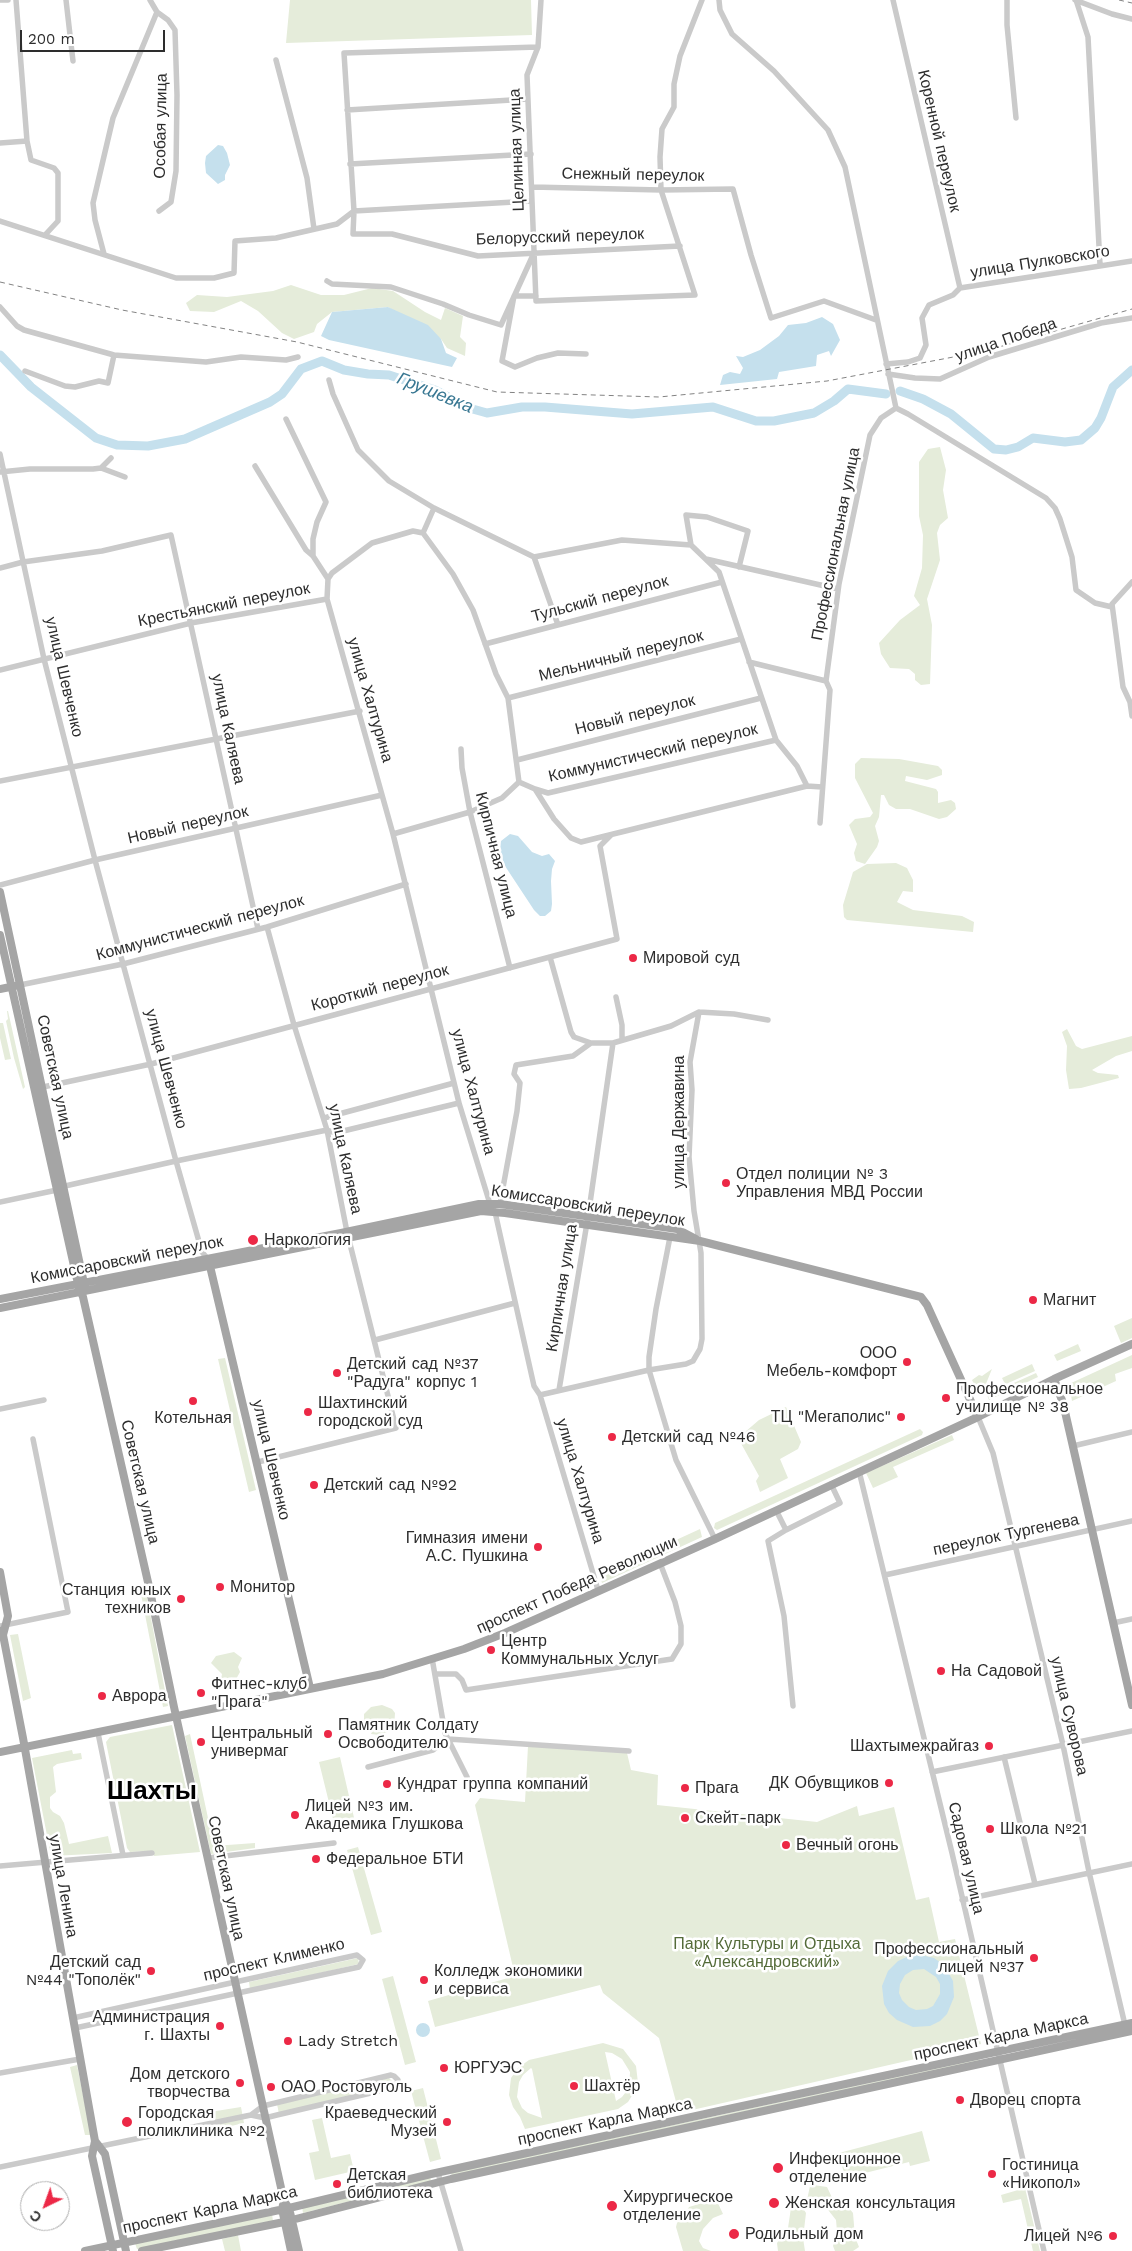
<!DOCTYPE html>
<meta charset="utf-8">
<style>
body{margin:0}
#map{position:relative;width:1132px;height:2251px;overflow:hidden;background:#fff;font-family:"Work Sans",sans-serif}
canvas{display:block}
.north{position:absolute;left:20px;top:2181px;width:50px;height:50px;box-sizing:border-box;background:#fff;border:1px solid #ababab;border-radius:50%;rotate:222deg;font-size:14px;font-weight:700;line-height:20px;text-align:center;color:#2d2d2d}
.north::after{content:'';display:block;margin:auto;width:18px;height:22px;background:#ec2846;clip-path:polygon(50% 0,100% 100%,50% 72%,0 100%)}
.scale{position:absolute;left:20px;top:30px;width:145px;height:22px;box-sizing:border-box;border:2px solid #2d2d2d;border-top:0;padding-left:6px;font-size:15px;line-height:18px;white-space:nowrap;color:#2d2d2d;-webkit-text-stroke:4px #fff;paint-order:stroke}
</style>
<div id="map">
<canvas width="1132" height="2251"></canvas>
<div class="north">С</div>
<div class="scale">200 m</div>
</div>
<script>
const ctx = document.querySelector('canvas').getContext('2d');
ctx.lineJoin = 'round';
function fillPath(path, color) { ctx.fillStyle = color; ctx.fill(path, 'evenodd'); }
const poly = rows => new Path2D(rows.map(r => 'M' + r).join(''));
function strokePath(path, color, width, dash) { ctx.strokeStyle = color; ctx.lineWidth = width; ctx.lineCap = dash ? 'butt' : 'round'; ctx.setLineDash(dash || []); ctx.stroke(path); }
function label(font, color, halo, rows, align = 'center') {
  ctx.font = font + ' "Work Sans",sans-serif'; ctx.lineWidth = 5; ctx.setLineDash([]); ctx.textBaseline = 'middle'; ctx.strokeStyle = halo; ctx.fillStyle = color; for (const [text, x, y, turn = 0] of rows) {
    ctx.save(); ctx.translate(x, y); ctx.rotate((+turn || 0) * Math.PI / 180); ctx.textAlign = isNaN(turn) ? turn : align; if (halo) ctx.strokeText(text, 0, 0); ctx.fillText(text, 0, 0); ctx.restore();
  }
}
const green = poly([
 [290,0,531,0,532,35,286,43],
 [291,285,321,295,344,295,372,288,393,291,425,312,441,320,445,308,463,316,460,337,466,343,465,356,447,348,441,339,388,307,332,312,317,324,314,332,294,339,282,333,258,311,241,301,214,312,190,311,186,303,197,295,227,297,273,291],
 [940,447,946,470,943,490,948,518,940,525,937,533,940,560,927,599,932,625,930,684,921,685,915,680,915,674,909,669,890,668,881,654,879,643,900,620,920,605,914,596,922,568,923,535,919,516,919,462,928,449],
 [861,758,899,759,938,766,942,770,942,775,927,780,906,776,905,781,936,789,938,792,938,803,951,800,955,803,956,809,947,817,939,819,910,809,896,809,889,805,884,795,881,795,879,817,875,826,879,841,877,847,865,864,856,861,854,853,857,844,849,825,855,819,870,817,873,813,855,778,855,764],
 [896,863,907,868,913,880,913,892,903,891,897,902,913,910,962,916,974,922,973,932,847,920,844,917,843,905,853,872,867,864],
 [7,1011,8,1011,25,1087,23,1089,14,1058,6,1021,8,1019],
 [0,1023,3,1023,11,1059,5,1060,0,1038],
 [1067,1029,1076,1046,1082,1049,1132,1036,1132,1051,1116,1056,1092,1070,1098,1073,1118,1075,1119,1078,1081,1088,1069,1089,1066,1070,1067,1046,1062,1032],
 [1132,1318,1132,1338,1121,1343,1114,1326],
 [1078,1344,1081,1351,1057,1361,1054,1355],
 [1132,1355,1132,1368,1115,1374,1116,1381,1072,1401,1069,1384],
 [225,1358,256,1490,249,1492,218,1359],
 [1032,1364,1035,1371,1006,1384,1004,1382,1002,1378],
 [992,1369,983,1391,978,1392,972,1380,979,1375,982,1376],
 [1036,1373,1038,1377,989,1400,987,1395],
 [786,1407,801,1442,798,1449,780,1459,788,1478,760,1492,756,1481,759,1476,738,1438,759,1420],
 [920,1429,923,1432,922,1435,717,1530,714,1528,715,1523],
 [952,1435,954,1440,893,1467,898,1477,873,1488,866,1473],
 [700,1529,702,1537,602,1583,600,1575],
 [146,1593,168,1706,163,1707,141,1594],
 [18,1634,31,1698,23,1701,10,1635],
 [234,1652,242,1658,238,1667,240,1672,235,1681,225,1687,220,1686,222,1674,211,1663,216,1656],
 [382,1705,392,1709,395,1713,394,1729,380,1735,371,1734,373,1729,378,1728,379,1723,367,1724,364,1722,364,1714,371,1707],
 [172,1725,200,1852,154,1856,152,1851,130,1852,127,1848,106,1742,110,1737],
 [190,1734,214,1846,255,1843,255,1848,211,1854,185,1736],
 [528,1746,627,1753,631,1770,658,1775,657,1805,817,1822,857,1806,859,1816,894,1807,916,1900,929,1897,939,1942,955,1939,981,2044,679,2113,659,2038,603,1993,600,1985,435,2027,428,2001,515,1976,475,1805,480,1798,525,1802],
 [72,1750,73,1754,81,1753,82,1759,57,1764,53,1767,56,1792,50,1797,50,1808,53,1812,60,1816,64,1823,69,1844,108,1836,112,1853,51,1856,32,1758],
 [340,1757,355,1822,335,1827,319,1762],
 [358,1847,382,1932,371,1935,347,1850],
 [358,1958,359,1964,250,1989,249,1982],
 [393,1976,416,2062,405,2065,382,1979],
 [603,2043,623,2049,636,2066,638,2083,635,2091,628,2102,618,2109,525,2129,520,2117,513,2107,509,2095,511,2078,518,2068,529,2060],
 [605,2052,612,2053,622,2059,630,2072,629,2088,622,2097,616,2101],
 [531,2068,532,2069,542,2118,528,2113,522,2108,517,2097,519,2082,523,2075],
 [980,2059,981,2062,452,2176,451,2173],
 [77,2065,91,2135,85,2135,70,2067],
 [389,2078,393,2082,392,2085,279,2114,277,2104],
 [423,2088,441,2159,430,2162,411,2091],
 [241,2107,244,2123,214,2130,210,2112],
 [322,2118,331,2158,350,2154,354,2171,315,2180,309,2153,319,2151,312,2120],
 [922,2131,930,2161,910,2166,909,2162,845,2178,839,2153],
 [430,2176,431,2181,303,2213,302,2207],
 [813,2185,827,2187,836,2206,845,2206,849,2208,853,2213,855,2237,859,2247,853,2251,835,2251,833,2246,837,2231,836,2220,825,2206,807,2200,810,2186],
 [1025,2188,1040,2251,1033,2251,1021,2199,1003,2203,1001,2195],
 [790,2194,799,2197,801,2205,806,2213,803,2238,805,2251,778,2251,777,2243,788,2228,792,2201],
 [716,2199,723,2214,713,2218,703,2229,699,2241,703,2248,711,2251,683,2251,676,2227,678,2219,686,2213,689,2207],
 [272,2214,273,2221,137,2249,135,2243],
 [238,2235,241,2251,225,2251,222,2239]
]);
const water = poly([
 [218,145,223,146,227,153,230,165,225,175,225,180,218,184,206,173,205,163,206,156],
 [388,307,428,325,441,339,446,353,457,358,452,367,329,340,321,336,332,312],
 [822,317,833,324,840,340,831,356,829,351,817,355,816,366,779,372,777,379,720,385,723,375,730,372,740,374,743,368,736,356,743,357,760,350,779,336,788,325,806,323],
 [510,834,518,836,532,852,542,856,549,854,555,861,552,869,551,881,552,904,551,911,545,916,540,916,534,910,505,866,500,852,501,841],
 [921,1955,934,1958,944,1965,953,1981,954,1997,947,2014,940,2021,930,2026,913,2027,897,2020,889,2013,884,2004,882,1986,888,1971,898,1961,909,1956],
 [924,1969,936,1977,940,1984,940,1994,933,2006,927,2009,916,2010,909,2007,902,2000,899,1993,900,1984,905,1975,913,1970],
 '416 2030a7 7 0 1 1 14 0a7 7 0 1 1-14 0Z'
]);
const river = poly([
 [0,355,31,387,96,438,117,445,148,446,185,439,270,402,282,394,301,369,322,361,344,370,368,374,389,375,435,390,469,408,487,413,522,407,545,407,632,414,713,407,756,421,774,421,814,413,834,401,848,389,886,394],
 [900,391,923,399,951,414,994,449,1006,450,1018,447,1033,438,1065,442,1081,440,1095,428,1101,418,1113,387,1132,370]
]);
const minor = poly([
 [0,0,8,0],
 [16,0,27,141,31,160,54,168,58,173,58,221,45,235],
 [66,0,73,61],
 [150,0,157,12,168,20,175,30,177,95,176,171,171,202,159,211],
 [541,0,538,47,527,75,536,301,695,295,661,190,660,157,662,129,674,107,674,84,680,56,702,0],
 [719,0,720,10,732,34,774,71,828,130,845,167,896,408,881,418,870,435,839,584,826,681,830,690,820,823],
 [893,0,960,288],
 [1007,0,1007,25,1016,118],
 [1075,0,1112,14,1132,19],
 [1076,0,1088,37,1100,265],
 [538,47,344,53,354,211,353,234,392,234,478,256,680,246],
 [276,60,307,178,314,229],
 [347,110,528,99],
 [0,143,27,141],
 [350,164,531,154],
 [532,187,661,190,733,189,751,255,771,318,824,301,876,320],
 [0,221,176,278,214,278,234,273,235,241,276,238,337,224,354,211,532,201],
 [104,254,95,220,93,203,113,118,157,12],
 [327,281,332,284,391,287,443,304,469,315,501,325,533,255],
 [536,296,514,296,502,361,515,367,537,358,558,353,586,354],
 [0,307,17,326,24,330,114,355,206,362,241,357,286,360,298,357],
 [886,364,908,362,920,358,926,345,922,318,929,305,953,295,960,288,1132,261],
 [25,371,65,386,75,387,99,381,108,383,114,355],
 [888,374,915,378,940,379,989,357,1101,323,1132,318],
 [329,380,333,394,358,450,389,481,434,508,534,557,622,540,691,545,719,572,776,740,797,766,807,786],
 [896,408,908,414,1046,498,1055,508,1060,519,1072,557,1076,590,1095,603,1112,607],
 [286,419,326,502,317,522,313,539,313,556],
 [0,454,44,659,95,860,176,1161,202,1252,207,1258],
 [255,466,306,550,313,556,328,579],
 [101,468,125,477],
 [0,472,30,469,93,469,101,468,111,458],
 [423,533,434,508],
 [691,545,686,515,707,517,748,531,739,567],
 [534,557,558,625],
 [706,559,838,589],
 [0,568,23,562,102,551,171,535,258,929],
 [1132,582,1112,604,1123,687,1130,702,1132,716],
 [485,644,722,582],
 [749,662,826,681],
 [0,670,191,623,327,599],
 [508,698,741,639],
 [461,749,462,768,470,812,510,968],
 [517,760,761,698],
 [0,781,360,711],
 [519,782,508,698,496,674,473,610,453,574,423,533,413,531,372,543,332,573,328,579,327,599,393,834,459,1103,490,1204,495,1212,534,1386,540,1395,598,1590],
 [519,782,535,789,554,819,571,838,581,842,807,786,822,787],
 [535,789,548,793,776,740],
 [393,834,470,812,502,798,519,782],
 [0,885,95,860,382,795],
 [550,957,571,1032,574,1037,591,1043],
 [20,985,123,964,267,927,406,884],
 [616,997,622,1025,622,1040],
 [43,1087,151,1064,617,939,600,846,611,835],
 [324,1118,454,1083],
 [65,1186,176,1161,327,1130,335,1133,459,1103],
 [0,1202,57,1190],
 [500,1204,517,1111,520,1083,514,1074,516,1065,573,1056,591,1043,613,1043,671,1026,699,1012,734,1014,768,1020],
 [670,1237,656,1309,649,1357,649,1370,676,1460,715,1539],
 [375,1340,515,1303],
 [559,1390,588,1217,613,1043],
 [540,1395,649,1370,686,1364,693,1361,700,1349,702,1339,701,1253,694,1211,689,1157,692,1090,690,1062,699,1012],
 [0,1409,44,1400],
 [978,1417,993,1453,1063,1745,1089,1872,1125,2025],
 [1073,1446,1132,1432],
 [258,1462,396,1428,347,1232,327,1130,294,1025,267,927],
 [859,1471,952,1853,1044,2251],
 [776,1510,786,1530],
 [885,1575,1132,1521],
 [1113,1623,1132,1619],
 [0,1626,68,1612,33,1439],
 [432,1658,445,1733,467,1777],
 [435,1674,456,1674,462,1680,466,1690,672,1659,681,1644,681,1626,675,1602,660,1563],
 [793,1706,784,1616,768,1541,786,1530,840,1503,831,1484],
 [98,1733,123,1855],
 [1004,1757,1035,1884],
 [368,1767,433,1750,448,1739,629,1751],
 [932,1772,1132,1731],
 [208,1858,334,1843],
 [0,1866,152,1853],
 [962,1900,1132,1864],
 [73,2018,357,1955,363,1960,359,1967,75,2028],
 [0,2073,80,2059],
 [0,2167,251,2115,265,2118,277,2115,392,2088,397,2084,398,2080,394,2076,391,2075,263,2106,251,2115],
 [438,2173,461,2251]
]);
const major = poly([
 [0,892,85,1288],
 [0,935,78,1284,83,1297,150,1591,174,1707,284,2201,289,2208,299,2251],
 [0,989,15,986],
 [209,1262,310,1688],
 [0,1299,341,1233,479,1204,500,1204,677,1229,696,1239],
 [0,1308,481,1211,505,1213,700,1241,921,1297,927,1305,978,1417],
 [1054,1379,1063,1403,1132,1705],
 [0,1572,8,1616,3,1635],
 [0,1631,3,1635,23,1738,95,2141,92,2156,113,2251],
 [0,1752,383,1674,464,1649,505,1633,715,1539,978,1417,1054,1379,1132,1344],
 [95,2141,105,2154,126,2251],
 [283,2205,282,2209,291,2251],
 [85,2251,289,2208,431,2174,719,2111,1132,2023],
 [142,2251,284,2222,451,2179,1132,2031]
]);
const rail = poly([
 [1119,0,1132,3],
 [0,282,122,310,297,342,497,392,659,397,827,381,985,351,1132,309]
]);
const markers = [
 [633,958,5,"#ec2846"],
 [726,1183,5,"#ec2846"],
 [253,1240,6,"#ec2846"],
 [1033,1300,5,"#ec2846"],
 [907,1362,5,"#ec2846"],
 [337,1373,5,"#ec2846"],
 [946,1398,5,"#ec2846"],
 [193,1401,5,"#ec2846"],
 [308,1412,5,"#ec2846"],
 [901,1417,5,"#ec2846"],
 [612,1437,5,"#ec2846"],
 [314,1485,5,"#ec2846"],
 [538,1547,5,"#ec2846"],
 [220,1587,5,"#ec2846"],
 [181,1599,5,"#ec2846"],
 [491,1650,5,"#ec2846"],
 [941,1671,5,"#ec2846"],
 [201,1693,5,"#ec2846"],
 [102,1696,5,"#ec2846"],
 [328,1734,5,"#ec2846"],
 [201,1742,5,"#ec2846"],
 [989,1746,5,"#ec2846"],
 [889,1783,5,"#ec2846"],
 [387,1784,5,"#ec2846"],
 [685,1788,5,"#ec2846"],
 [295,1815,5,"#ec2846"],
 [685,1818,5,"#ec2846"],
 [990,1829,5,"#ec2846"],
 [786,1845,5,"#ec2846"],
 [316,1859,5,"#ec2846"],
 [1034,1958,5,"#ec2846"],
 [151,1971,5,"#ec2846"],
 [424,1980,5,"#ec2846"],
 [220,2026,5,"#ec2846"],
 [288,2041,5,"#ec2846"],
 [444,2068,5,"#ec2846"],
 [240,2083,5,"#ec2846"],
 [574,2086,5,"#ec2846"],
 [271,2087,5,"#ec2846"],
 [960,2100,5,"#ec2846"],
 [127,2122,6,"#ec2846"],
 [447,2122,5,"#ec2846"],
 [778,2168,6,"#ec2846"],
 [992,2174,5,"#ec2846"],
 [337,2184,5,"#ec2846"],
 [774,2203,6,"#ec2846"],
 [612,2206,6,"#ec2846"],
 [734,2234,6,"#ec2846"],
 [1113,2236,5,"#ec2846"]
];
const streetNames = [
 ["Особая улица",161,126,-89],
 ["Коренной переулок",939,141,77],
 ["Целинная улица",517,150,-92],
 ["Снежный переулок",633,175,1],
 ["Белорусский переулок",560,237,-2],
 ["улица Пулковского",1040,262,-9],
 ["улица Победа",1006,340,-19],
 ["Профессиональная улица",836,544,-79],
 ["Тульский переулок",600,599,-15],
 ["Крестьянский переулок",224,605,-11],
 ["Мельничный переулок",621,656,-14],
 ["улица Шевченко",64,677,77],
 ["улица Халтурина",370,700,74],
 ["Новый переулок",635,715,-14],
 ["улица Каляева",228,729,78],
 ["Коммунистический переулок",653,753,-13],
 ["Новый переулок",188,825,-13],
 ["Кирпичная улица",496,855,76],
 ["Коммунистический переулок",200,928,-15],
 ["Короткий переулок",380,988,-15],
 ["улица Шевченко",166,1069,75],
 ["Советская улица",55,1077,78],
 ["улица Халтурина",473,1092,75],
 ["улица Державина",679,1122,-90],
 ["улица Каляева",345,1159,78],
 ["Комиссаровский переулок",588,1206,9],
 ["Комиссаровский переулок",127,1260,-11],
 ["Кирпичная улица",562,1288,-81],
 ["улица Шевченко",271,1460,77],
 ["улица Халтурина",580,1481,73],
 ["Советская улица",140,1482,77],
 ["переулок Тургенева",1006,1535,-12],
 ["проспект Победа Революции",577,1585,-24],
 ["улица Суворова",1069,1716,77],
 ["Садовая улица",966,1858,77],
 ["Советская улица",226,1878,78],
 ["улица Ленина",63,1886,80],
 ["проспект Клименко",274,1960,-13],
 ["проспект Карла Маркса",1001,2037,-12],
 ["проспект Карла Маркса",605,2122,-12],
 ["проспект Карла Маркса",210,2210,-12]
];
const poiNames = [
 ["Мировой суд",643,958],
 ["Отдел полиции № 3",736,1174],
 ["Управления МВД России",736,1192],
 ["Наркология",264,1240],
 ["Магнит",1043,1300],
 ["ООО",897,1353,"right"],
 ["Мебель-комфорт",897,1371,"right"],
 ["Детский сад №37",347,1364],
 ["\"Радуга\" корпус 1",347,1382],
 ["Профессиональное",956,1389],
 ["училище № 38",956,1407],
 ["Шахтинский",318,1403],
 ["городской суд",318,1421],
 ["ТЦ \"Мегаполис\"",891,1417,"right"],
 ["Котельная",193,1418,"center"],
 ["Детский сад №46",622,1437],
 ["Детский сад №92",324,1485],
 ["Гимназия имени",528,1538,"right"],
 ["А.С. Пушкина",528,1556,"right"],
 ["Монитор",230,1587],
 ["Станция юных",171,1590,"right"],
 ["техников",171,1608,"right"],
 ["Центр",501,1641],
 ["Коммунальных Услуг",501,1659],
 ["На Садовой",951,1671],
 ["Фитнес-клуб",211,1684],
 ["\"Прага\"",211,1702],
 ["Аврора",112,1696],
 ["Памятник Солдату",338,1725],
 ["Освободителю",338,1743],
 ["Центральный",211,1733],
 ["универмаг",211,1751],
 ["Шахтымежрайгаз",979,1746,"right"],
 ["ДК Обувщиков",879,1783,"right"],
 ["Кундрат группа компаний",397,1784],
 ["Прага",695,1788],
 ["Лицей №3 им.",305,1806],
 ["Академика Глушкова",305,1824],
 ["Скейт-парк",695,1818],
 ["Школа №21",1000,1829],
 ["Вечный огонь",796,1845],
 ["Федеральное БТИ",326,1859],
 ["Профессиональный",1024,1949,"right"],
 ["лицей №37",1024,1967,"right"],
 ["Детский сад",141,1962,"right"],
 ["№44 \"Тополёк\"",141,1980,"right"],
 ["Колледж экономики",434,1971],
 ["и сервиса",434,1989],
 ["Администрация",210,2017,"right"],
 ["г. Шахты",210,2035,"right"],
 ["Lady Stretch",298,2041],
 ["ЮРГУЭС",454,2068],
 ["Дом детского",230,2074,"right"],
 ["творчества",230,2092,"right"],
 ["Шахтёр",584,2086],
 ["ОАО Ростовуголь",281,2087],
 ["Дворец спорта",970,2100],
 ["Городская",138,2113],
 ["поликлиника №2",138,2131],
 ["Краеведческий",437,2113,"right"],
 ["Музей",437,2131,"right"],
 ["Инфекционное",789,2159],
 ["отделение",789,2177],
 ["Гостиница",1002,2165],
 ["«Никопол»",1002,2183],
 ["Детская",347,2175],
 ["библиотека",347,2193],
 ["Хирургическое",623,2197],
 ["отделение",623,2215],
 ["Женская консультация",785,2203],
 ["Родильный дом",745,2234],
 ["Лицей №6",1103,2236,"right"]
];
const parkNames = [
 ["Парк Культуры и Отдыха",767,1944],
 ["«Александровский»",767,1962]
];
const waterNames = [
 ["Грушевка",435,393,22]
];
const townNames = [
 ["Шахты",152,1791]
];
fillPath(green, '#e5ecda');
fillPath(water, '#c5e0ed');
strokePath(river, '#c5e0ed', 9);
strokePath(minor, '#cacaca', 5.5);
strokePath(major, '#a5a5a5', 8);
strokePath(rail, '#828282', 1, [5, 4]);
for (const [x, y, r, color] of markers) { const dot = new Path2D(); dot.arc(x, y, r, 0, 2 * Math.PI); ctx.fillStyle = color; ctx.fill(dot); strokePath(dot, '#fff', 2); }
label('16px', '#2d2d2d', '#fff', streetNames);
label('16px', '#2d2d2d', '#fff', poiNames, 'left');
label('16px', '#546b39', '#fff', parkNames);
label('italic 18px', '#387792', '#fff', waterNames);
label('bold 26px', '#000', '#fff', townNames);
</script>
